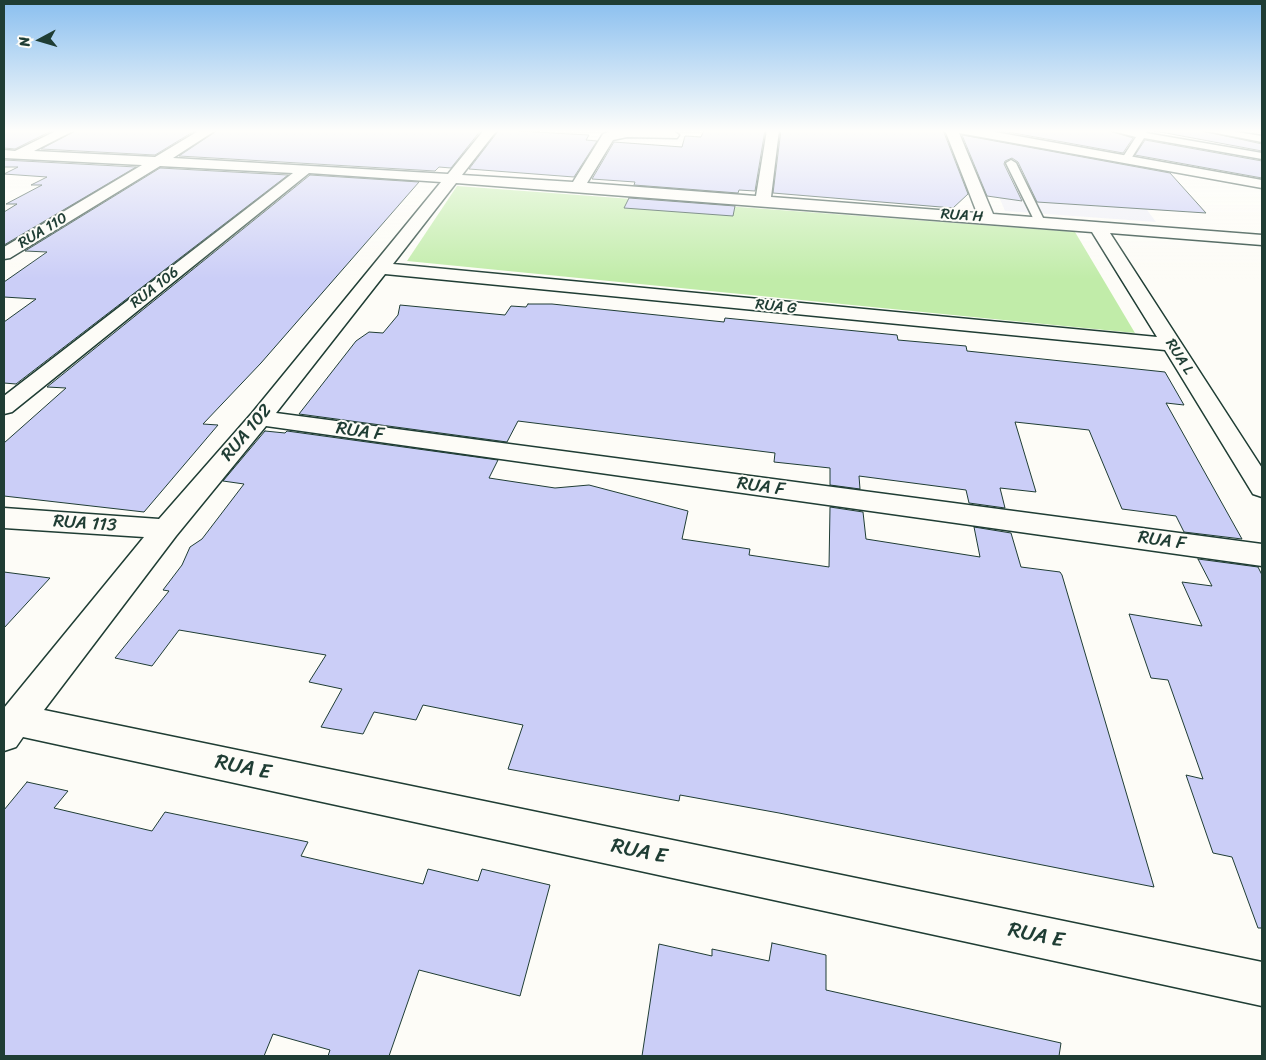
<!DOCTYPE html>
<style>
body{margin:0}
#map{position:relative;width:1266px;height:1060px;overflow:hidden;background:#fdfcf7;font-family:Sriracha,sans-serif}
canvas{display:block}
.frame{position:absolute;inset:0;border:5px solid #1f3d34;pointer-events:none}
.north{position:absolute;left:15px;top:15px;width:50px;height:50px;-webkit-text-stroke:4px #fdfcf7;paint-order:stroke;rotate:264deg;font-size:14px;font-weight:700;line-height:20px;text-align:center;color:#1f3d34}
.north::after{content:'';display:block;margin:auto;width:18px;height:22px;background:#1f3d34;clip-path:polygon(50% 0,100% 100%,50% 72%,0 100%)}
</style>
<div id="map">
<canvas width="1266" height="1060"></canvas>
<div class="frame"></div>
<div class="north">N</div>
</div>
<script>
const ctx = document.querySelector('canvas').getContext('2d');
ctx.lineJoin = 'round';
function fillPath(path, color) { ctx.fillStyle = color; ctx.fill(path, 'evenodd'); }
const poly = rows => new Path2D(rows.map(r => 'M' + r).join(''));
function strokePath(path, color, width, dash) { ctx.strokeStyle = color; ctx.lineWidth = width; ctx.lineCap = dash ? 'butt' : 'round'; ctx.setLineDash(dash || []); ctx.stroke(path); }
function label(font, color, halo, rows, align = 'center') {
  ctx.font = font + ' Sriracha,sans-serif'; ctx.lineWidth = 4; ctx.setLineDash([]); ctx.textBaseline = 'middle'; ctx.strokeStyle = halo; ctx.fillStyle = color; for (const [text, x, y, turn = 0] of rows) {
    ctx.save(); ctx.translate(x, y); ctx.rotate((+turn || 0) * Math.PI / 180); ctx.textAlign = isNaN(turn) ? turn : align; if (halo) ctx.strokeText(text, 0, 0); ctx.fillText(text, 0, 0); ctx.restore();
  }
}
const built = poly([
 [976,142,1113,164,1156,222,1005,211]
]);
const green = poly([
 [457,186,1075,232,1135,333,407,261]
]);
const building = poly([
 [4,130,53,130,15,149,4,148,4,130],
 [77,130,196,130,155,155,41,149,77,130],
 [218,130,481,130,451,168,439,167,435,171,179,156,218,130],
 [499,130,589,135,586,140,597,141,574,177,469,169,499,130],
 [704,130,765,130,755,191,739,190,738,193,634,185,635,182,592,179,614,142,682,147,685,136,701,137,704,130],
 [781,130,943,130,968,194,953,208,773,193,781,130],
 [997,130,1107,130,1133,138,1123,153,997,130],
 [1150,130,1199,130,1262,144,1262,151,1150,130],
 [962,135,1170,173,1206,213,1037,202,1018,162,1012,158,1005,161,1004,164,1022,201,987,196,962,135],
 [1145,140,1262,161,1262,178,1135,155,1145,140],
 [4,160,136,167,4,245,4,212,17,204,6,204,42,185,31,185,47,177,4,174,18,167,4,167,4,160],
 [160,168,288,175,16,384,4,383,4,322,36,299,4,297,4,282,47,252,25,251,160,168],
 [310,175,419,182,261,363,203,424,218,425,144,512,4,496,4,443,66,388,47,387,310,175],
 [629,198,735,206,733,216,624,208,629,198],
 [528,304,552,304,724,322,725,318,897,335,898,340,966,346,967,351,1165,372,1184,405,1166,403,1242,539,1184,532,1176,516,1122,509,1089,430,1015,422,1036,492,1000,488,1005,508,969,503,966,490,859,476,860,489,830,485,830,468,774,462,775,453,518,421,507,442,299,414,356,341,369,332,383,333,398,315,400,305,505,315,511,306,526,307,528,304],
 [265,431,285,433,287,431,498,460,489,478,555,488,589,485,688,511,682,539,750,549,749,555,829,567,830,507,863,512,866,539,980,557,974,527,1011,533,1021,567,1060,572,1062,575,1154,887,779,813,680,795,679,801,508,769,523,725,423,705,416,720,374,712,363,734,321,727,342,689,309,682,326,655,179,630,152,666,115,658,169,591,163,590,182,565,190,547,202,539,244,484,223,481,265,431],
 [1198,559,1258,567,1262,575,1262,928,1258,928,1232,857,1213,853,1186,775,1203,779,1168,680,1151,678,1129,614,1202,626,1182,582,1212,586,1198,559],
 [4,572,50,578,4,628,4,572],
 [27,782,68,791,54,808,152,831,165,812,308,842,301,856,423,884,428,869,478,881,482,869,550,885,520,996,419,970,389,1056,328,1056,330,1050,273,1034,264,1056,4,1056,4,810,27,782],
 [772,943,826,955,826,990,1061,1043,1059,1056,642,1056,659,944,712,956,712,949,769,961,772,943]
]);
const service = poly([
 [1109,130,1148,130,1146,133,1262,153,1262,159,1144,138,1129,162,1126,163,1121,160,1136,137,1109,130],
 [1201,130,1224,130,1262,136,1262,142,1201,130],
 [1011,160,1016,163,1045,222,1044,224,1040,225,1035,222,1006,163,1011,160]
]);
const minor = poly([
 [58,130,75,130,34,151,155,157,200,130,216,130,173,158,448,174,484,130,497,130,462,175,573,182,603,134,614,130,673,131,679,135,677,138,627,137,613,140,587,183,756,196,767,130,779,130,771,197,977,213,945,130,984,130,1262,180,1262,188,959,133,993,214,1262,235,1262,245,1110,233,1262,468,1262,497,1253,494,1165,350,385,274,276,413,1262,544,1262,566,266,426,176,536,44,710,1262,962,1262,1006,23,737,16,747,4,751,4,708,144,537,4,528,4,508,159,519,252,413,441,182,309,173,12,412,4,414,4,396,293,173,160,166,10,258,4,259,4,247,142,165,4,158,4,150,15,151,58,130],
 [456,183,1092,232,1157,337,393,264,456,183]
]);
const farStreetnames = [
 ["RUA H",962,216,4],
 ["RUA 110",43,231,-31],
 ["RUA 106",155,288,-38],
 ["RUA G",776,307,6],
 ["RUA L",1179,357,58]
];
const streetNames = [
 ["RUA F",360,432,8],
 ["RUA 102",247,433,-50],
 ["RUA F",761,487,8],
 ["RUA 113",85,524,4],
 ["RUA F",1162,541,8]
];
const nearStreetnames = [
 ["RUA E",243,768,12],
 ["RUA E",639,852,12],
 ["RUA E",1036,936,12]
];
fillPath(built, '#eeeef7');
fillPath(green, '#c1eca9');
fillPath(building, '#cbcef7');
strokePath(building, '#1f3d34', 1);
strokePath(service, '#1f3d34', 3);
strokePath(minor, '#1f3d34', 3);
fillPath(service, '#fdfcf7');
fillPath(minor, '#fdfcf7');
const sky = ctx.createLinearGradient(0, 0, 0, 279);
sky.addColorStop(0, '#8abfef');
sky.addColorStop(0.47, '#fefefb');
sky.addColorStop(1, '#fefefb00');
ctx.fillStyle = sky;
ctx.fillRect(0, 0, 1266, 279);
label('15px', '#1f3d34', '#fdfcf7', farStreetnames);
label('18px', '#1f3d34', '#fdfcf7', streetNames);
label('21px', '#1f3d34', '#fdfcf7', nearStreetnames);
</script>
